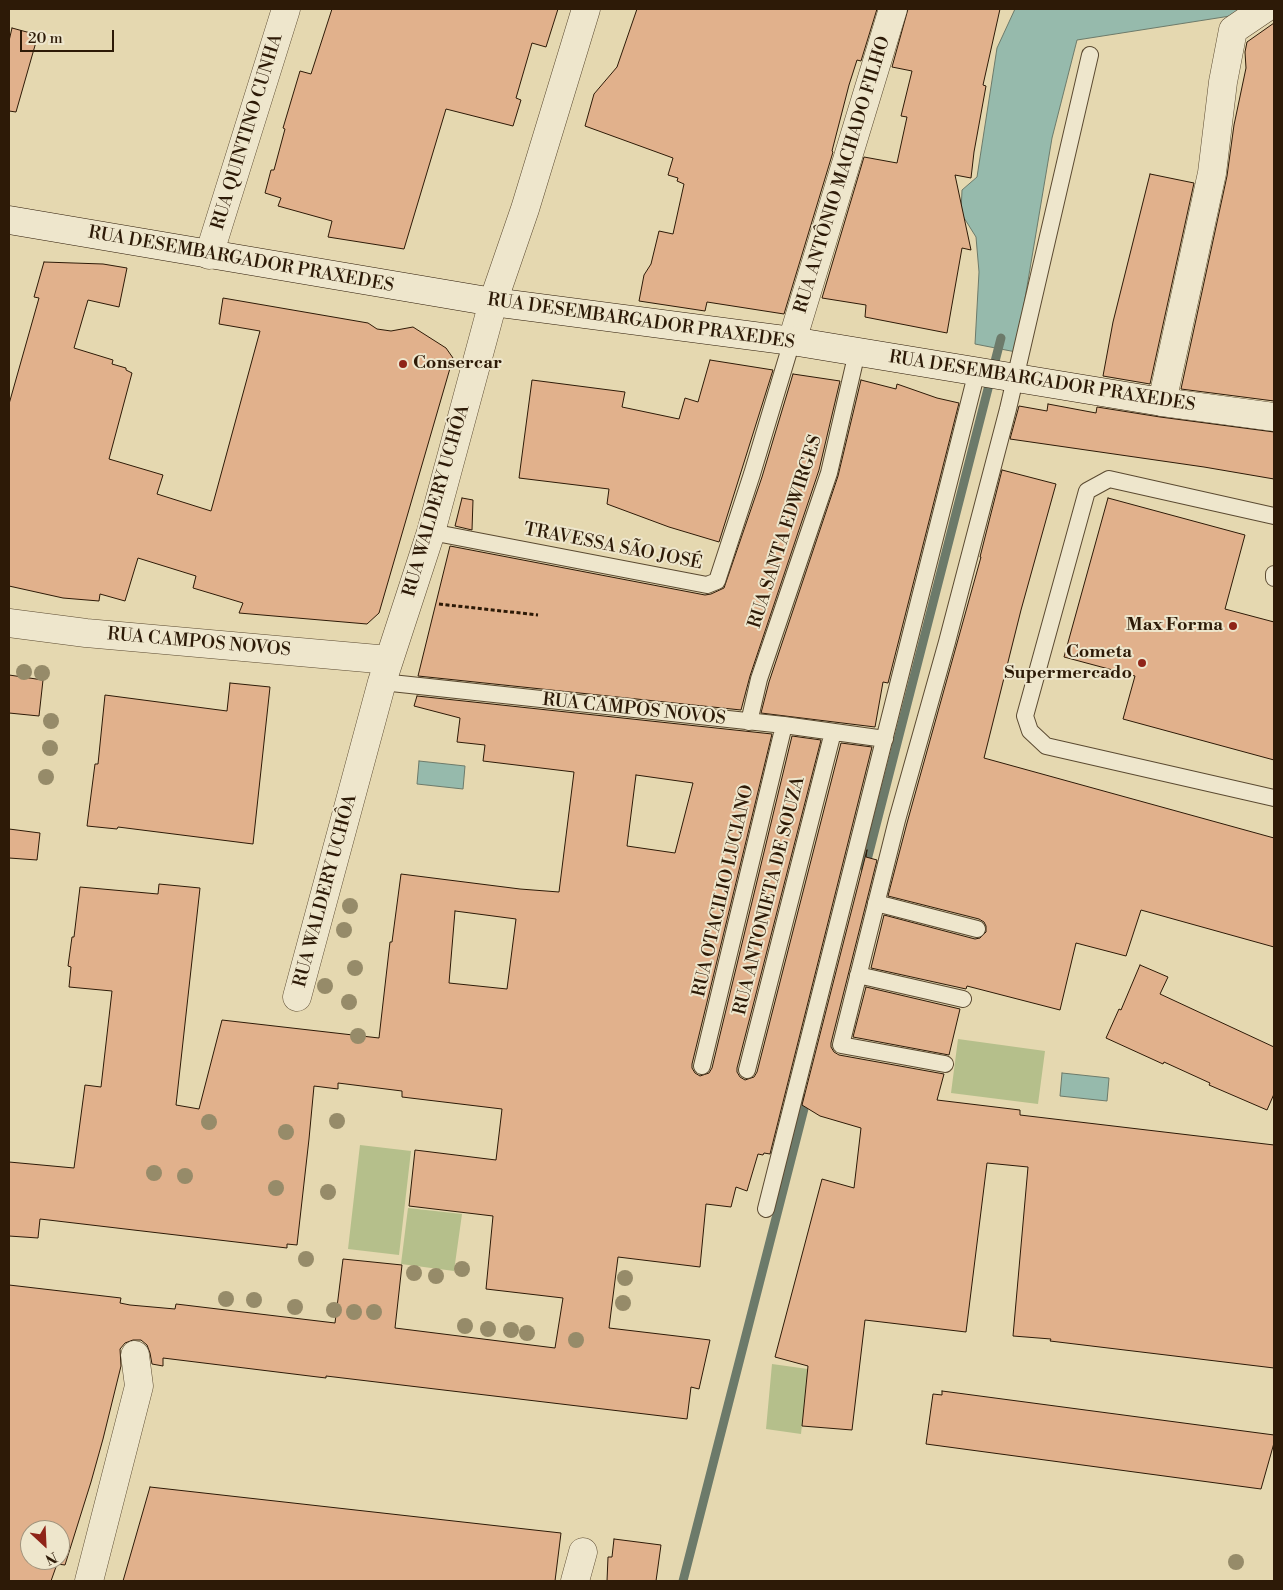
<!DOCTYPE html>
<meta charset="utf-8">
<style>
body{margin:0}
#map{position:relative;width:1283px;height:1590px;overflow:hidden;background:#e5d8b0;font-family:"Libre Bodoni",serif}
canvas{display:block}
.frame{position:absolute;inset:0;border:10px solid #2d1a07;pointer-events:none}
.north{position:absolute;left:20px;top:1520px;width:50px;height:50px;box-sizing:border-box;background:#eee6cc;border:1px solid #a1947d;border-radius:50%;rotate:155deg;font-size:14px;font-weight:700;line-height:20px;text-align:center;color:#2d1a07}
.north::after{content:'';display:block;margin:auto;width:18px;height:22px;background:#8f2418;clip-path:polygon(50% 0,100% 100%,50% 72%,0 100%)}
.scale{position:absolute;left:20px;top:30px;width:94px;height:22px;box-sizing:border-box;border:2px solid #2d1a07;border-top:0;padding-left:6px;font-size:15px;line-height:18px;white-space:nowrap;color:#2d1a07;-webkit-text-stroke:4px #eee6cc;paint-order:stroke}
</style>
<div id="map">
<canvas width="1283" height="1590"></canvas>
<div class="frame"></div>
<div class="north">N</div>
<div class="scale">20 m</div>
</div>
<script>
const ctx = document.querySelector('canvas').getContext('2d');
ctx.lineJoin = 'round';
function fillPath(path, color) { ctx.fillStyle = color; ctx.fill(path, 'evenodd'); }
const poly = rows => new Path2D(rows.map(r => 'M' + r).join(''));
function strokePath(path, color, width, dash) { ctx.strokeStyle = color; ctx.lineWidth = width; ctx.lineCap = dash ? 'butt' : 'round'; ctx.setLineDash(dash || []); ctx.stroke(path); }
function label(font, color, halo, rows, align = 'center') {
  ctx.font = font + ' "Libre Bodoni",serif'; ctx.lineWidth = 4; ctx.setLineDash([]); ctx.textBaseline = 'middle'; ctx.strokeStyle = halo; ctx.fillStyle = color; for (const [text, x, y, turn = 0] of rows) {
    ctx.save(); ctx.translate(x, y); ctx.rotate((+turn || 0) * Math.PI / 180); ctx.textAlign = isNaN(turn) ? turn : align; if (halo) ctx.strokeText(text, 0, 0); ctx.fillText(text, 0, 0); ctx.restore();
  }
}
const green = poly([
 [958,1039,1045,1051,1038,1104,951,1093],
 [360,1145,411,1151,399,1255,348,1249],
 [408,1208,462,1214,454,1271,401,1264],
 [772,1364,808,1369,801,1434,766,1429]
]);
const water = poly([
 [1015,9,1251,9,1243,14,1077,40,1052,138,1016,352,975,344,979,272,976,237,961,213,962,190,977,177,997,48,1015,9],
 [419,761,465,766,463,789,417,784,419,761],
 [1062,1073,1109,1078,1107,1101,1060,1096,1062,1073]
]);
const stream = poly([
 [865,868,1001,338],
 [683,1581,807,1097]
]);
const building = poly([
 [332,9,558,9,546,47,532,43,516,98,521,100,513,126,446,109,404,249,328,237,332,221,278,206,281,198,265,193,271,170,274,170,285,129,283,128,300,71,311,74,332,9],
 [637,9,877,9,861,61,857,60,849,85,832,151,833,152,784,314,707,302,705,311,639,301,644,275,651,264,659,231,673,234,684,184,677,181,678,178,668,175,673,158,585,126,594,94,617,67,637,9],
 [908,9,1000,9,983,85,986,86,974,152,971,178,955,175,971,250,962,248,947,333,865,317,866,305,822,298,864,157,897,163,907,117,901,116,912,71,892,67,908,9],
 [1274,23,1274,401,1181,389,1227,176,1234,125,1246,68,1245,52,1247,42,1274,23],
 [12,28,38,35,16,112,9,111,9,41,12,28],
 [1150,174,1194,183,1150,384,1103,376,1113,322,1150,174],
 [44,262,103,264,127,268,119,307,88,300,74,348,113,360,112,364,126,368,126,370,132,373,109,459,163,475,157,494,211,511,260,331,219,324,223,298,368,323,377,329,391,331,413,327,446,348,453,358,379,613,367,624,239,613,243,603,193,588,196,576,138,558,125,601,100,594,99,601,63,598,9,586,9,404,39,298,34,297,44,262],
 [710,360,773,370,719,542,669,527,607,504,609,489,519,478,532,380,625,392,622,407,679,419,685,398,698,402,710,360],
 [793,374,840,381,819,470,750,676,741,710,418,676,450,546,705,595,711,594,724,588,762,477,793,374],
 [861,380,896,389,897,384,937,398,959,403,888,683,883,682,875,727,761,713,769,682,838,476,861,380],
 [1048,404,1096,413,1097,407,1160,417,1274,432,1274,479,1204,467,1010,439,1019,406,1047,411,1048,404],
 [1002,470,1056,484,1021,610,984,758,1274,838,1274,947,1141,910,1126,956,1076,943,1060,1010,967,986,966,989,871,968,884,915,975,939,980,938,986,932,986,926,984,922,979,919,888,896,907,823,981,557,980,557,1002,470],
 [462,498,473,500,472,530,455,526,462,498],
 [1108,498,1245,535,1225,609,1274,622,1274,760,1123,719,1135,676,1064,657,1108,498],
 [9,675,43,680,39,716,9,713,9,675],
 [230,683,270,687,253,844,118,827,117,829,87,826,95,764,98,764,105,695,227,711,230,683],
 [417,696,772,734,692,1064,692,1068,695,1073,700,1076,709,1073,712,1068,792,736,821,740,737,1068,737,1072,740,1077,745,1080,754,1077,757,1072,841,743,872,747,770,1154,764,1153,763,1155,758,1154,747,1191,736,1187,731,1207,706,1204,700,1267,618,1257,609,1328,710,1340,699,1389,691,1387,687,1419,326,1376,326,1378,163,1358,163,1366,152,1364,150,1353,147,1345,141,1340,133,1340,125,1343,120,1349,121,1366,103,1439,91,1482,65,1565,57,1564,51,1581,9,1581,9,1285,121,1298,120,1303,130,1305,175,1309,176,1304,335,1323,343,1259,402,1265,395,1328,555,1348,563,1298,486,1289,493,1216,409,1206,415,1150,496,1160,502,1109,402,1097,402,1091,338,1083,338,1089,314,1086,309,1139,297,1245,287,1244,287,1248,40,1219,38,1238,9,1236,9,1162,74,1168,85,1085,101,1087,112,991,69,987,71,967,68,966,72,937,74,937,80,887,158,894,159,884,200,888,176,1105,199,1109,222,1020,379,1038,390,942,392,942,401,874,520,889,559,892,574,772,483,761,485,745,457,742,460,718,414,706,417,696],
 [636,775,693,783,675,853,627,846,636,775],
 [455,911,516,919,507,989,449,983,455,911],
 [30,1530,60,1530,60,1560,30,1560,30,1530],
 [9,829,40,833,37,860,9,858,9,829],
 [867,850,866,857,877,860,831,1043,831,1047,834,1052,839,1055,944,1074,937,1100,1020,1110,1020,1115,1274,1145,1274,1368,1050,1341,1051,1339,1013,1336,1028,1167,987,1163,966,1332,865,1320,852,1430,802,1426,808,1366,775,1357,822,1179,854,1188,861,1128,820,1116,802,1105,867,850],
 [1140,965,1168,977,1160,994,1274,1047,1274,1094,1267,1110,1209,1085,1210,1083,1164,1062,1163,1064,1106,1038,1119,1009,1121,1010,1140,965],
 [866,987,960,1009,949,1055,853,1037,866,987],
 [942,1391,1274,1435,1274,1443,1261,1489,926,1444,933,1394,942,1395,942,1391],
 [150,1487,561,1533,555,1581,123,1581,150,1487],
 [614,1539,661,1545,656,1581,607,1581,608,1557,612,1557,614,1539]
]);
const path = poly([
 [439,604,538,615]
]);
const lane = poly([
 [1274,516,1109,479,1087,491,1025,716,1030,731,1046,746,1274,798],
 [431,532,707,585,717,581,752,474,792,341],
 [1274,574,1274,578],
 [382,682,784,725,885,739],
 [749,722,759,679,829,473,857,352],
 [876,903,977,929],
 [858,975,963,999],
 [945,1064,841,1045,897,820,947,642,1008,409,1090,55],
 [702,1066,784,725],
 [747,1070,833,732],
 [766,1209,977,371]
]);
const street = poly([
 [209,255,286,9],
 [792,341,893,9],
 [1162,402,1212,173,1223,82,1233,30,1264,9],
 [9,623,86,633,389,660],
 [297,997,382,682,431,532,493,302,525,209,586,9],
 [89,1581,139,1386,135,1355],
 [575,1581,583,1552]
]);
const secondary = poly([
 [9,220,493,302,792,341,1162,402,1274,417]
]);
const trees = [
 [24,672],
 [42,673],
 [51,721],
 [50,748],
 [46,777],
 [350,906],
 [344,930],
 [355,968],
 [325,986],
 [349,1002],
 [358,1036],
 [337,1121],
 [209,1122],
 [286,1132],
 [154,1173],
 [185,1176],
 [276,1188],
 [328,1192],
 [306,1259],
 [462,1269],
 [414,1273],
 [436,1276],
 [625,1278],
 [226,1299],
 [254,1300],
 [623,1303],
 [295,1307],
 [334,1310],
 [354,1312],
 [374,1312],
 [465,1326],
 [488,1329],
 [511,1330],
 [527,1333],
 [576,1340],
 [1236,1562]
];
const markers = [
 [403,364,5,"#8f2418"],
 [1233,626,5,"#8f2418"],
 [1142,663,5,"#8f2418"]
];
const streetNames = [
 ["RUA QUINTINO CUNHA",248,132,-73],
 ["RUA ANTÔNIO MACHADO FILHO",843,175,-73],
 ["RUA DESEMBARGADOR PRAXEDES",241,260,10],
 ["RUA DESEMBARGADOR PRAXEDES",641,322,8],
 ["RUA DESEMBARGADOR PRAXEDES",1042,382,9],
 ["RUA WALDERY UCHÔA",437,501,-74],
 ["RUA SANTA EDWIRGES",786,532,-72],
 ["TRAVESSA SÃO JOSÉ",613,547,11],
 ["RUA CAMPOS NOVOS",199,643,5],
 ["RUA CAMPOS NOVOS",634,710,6],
 ["RUA WALDERY UCHÔA",326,891,-75],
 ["RUA OTACILIO LUCIANO",724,891,-77],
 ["RUA ANTONIETA DE SOUZA",770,896,-76]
];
const poiNames = [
 ["Consercar",413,364,"left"],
 ["Max Forma",1223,626],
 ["Cometa",1132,653],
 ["Supermercado",1132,674]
];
fillPath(green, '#b5bf8b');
fillPath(water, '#96baac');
strokePath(water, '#6c7a6a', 1);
strokePath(stream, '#6c7a6a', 9);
fillPath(building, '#e1b18c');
strokePath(building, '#2d1a07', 1);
strokePath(lane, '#5b4a31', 18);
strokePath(street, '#5b4a31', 29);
strokePath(secondary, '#2d1a07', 29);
strokePath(path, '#2d1a07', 3, [4, 2.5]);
strokePath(lane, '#eee6cc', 16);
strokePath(street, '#eee6cc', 28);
strokePath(secondary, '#eee6cc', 28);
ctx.fillStyle = '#968b69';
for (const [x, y] of trees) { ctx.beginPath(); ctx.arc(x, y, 8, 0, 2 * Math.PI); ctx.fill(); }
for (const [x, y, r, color] of markers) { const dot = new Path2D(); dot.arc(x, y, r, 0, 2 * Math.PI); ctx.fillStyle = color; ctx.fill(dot); strokePath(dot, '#eee6cc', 2); }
label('18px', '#2d1a07', '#eee6cc', streetNames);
label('bold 18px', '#2d1a07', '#eee6cc', poiNames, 'right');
</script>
